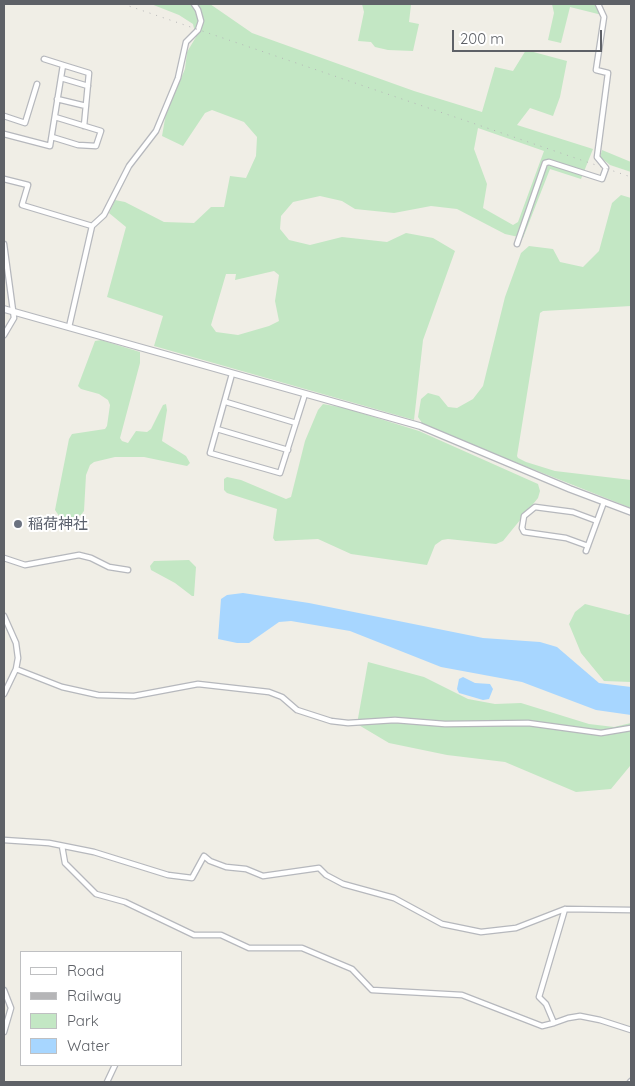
<!DOCTYPE html>
<meta charset="utf-8">
<style>
body{margin:0}
#map{position:relative;width:635px;height:1086px;overflow:hidden;background:#f0eee6;font-family:Quicksand,sans-serif}
canvas{display:block}
.frame{position:absolute;inset:0;border:5px solid #5e6167;pointer-events:none}
.legend{position:absolute;left:20px;top:951px;width:162px;height:115px;box-sizing:border-box;background:#fff;border:1px solid #bfc0c2;margin:0;padding:6px 9px;list-style:none;font-size:15px;color:#5e6167}
.legend li{display:flex;align-items:center;gap:10px;height:25px}
.legend b{width:25px;border:1px solid #bfc0c2}
.scale{position:absolute;left:452px;top:30px;width:150px;height:22px;box-sizing:border-box;border:2px solid #5e6167;border-top:0;padding-left:6px;font-size:15px;line-height:18px;white-space:nowrap;color:#5e6167;-webkit-text-stroke:4px #fff;paint-order:stroke}
</style>
<div id="map">
<canvas width="635" height="1086"></canvas>
<div class="frame"></div>
<ul class="legend">
<li><b style="height:6px;background:#fff"></b>Road</li>
<li><b style="height:6px;background:#b5b5b7"></b>Railway</li>
<li><b style="height:14px;background:#c3e7c4"></b>Park</li>
<li><b style="height:14px;background:#a7d6ff"></b>Water</li>
</ul>
<div class="scale">200 m</div>
</div>
<script>
const ctx = document.querySelector('canvas').getContext('2d');
ctx.lineJoin = 'round';
function fillPath(path, color) { ctx.fillStyle = color; ctx.fill(path, 'evenodd'); }
const poly = rows => new Path2D(rows.map(r => 'M' + r).join(''));
function strokePath(path, color, width, dash) { ctx.strokeStyle = color; ctx.lineWidth = width; ctx.lineCap = dash ? 'butt' : 'round'; ctx.setLineDash(dash || []); ctx.stroke(path); }
function label(font, color, halo, rows, align = 'center') {
  ctx.font = font + ' Quicksand,"Noto Sans JP",sans-serif'; ctx.lineWidth = 4; ctx.setLineDash([]); ctx.textBaseline = 'middle'; ctx.strokeStyle = halo; ctx.fillStyle = color; for (const [text, x, y, turn = 0] of rows) {
    ctx.save(); ctx.translate(x, y); ctx.rotate((+turn || 0) * Math.PI / 180); ctx.textAlign = isNaN(turn) ? turn : align; if (halo) ctx.strokeText(text, 0, 0); ctx.fillText(text, 0, 0); ctx.restore();
  }
}
const green = poly([
 [151,4,210,4,252,33,414,91,482,112,495,67,513,71,526,50,567,61,560,97,553,116,530,108,517,125,593,149,581,179,550,169,523,238,505,234,457,209,431,206,394,213,355,209,342,201,320,196,293,202,281,216,280,229,289,240,310,245,342,237,387,242,406,233,433,238,455,251,423,340,414,420,154,346,163,316,107,297,126,227,109,213,115,200,125,202,164,222,194,223,211,207,224,207,230,176,246,178,256,156,257,137,244,122,212,110,205,113,183,146,162,136,166,113,185,69,187,52,196,37,193,24,179,15],
 [478,128,544,151,518,222,513,225,483,208,487,184,474,149],
 [274,271,279,275,275,301,279,321,269,326,238,335,216,332,211,325,226,274,236,274,235,280],
 [362,4,411,5,409,22,419,24,413,51,388,50,375,47,371,42,358,41,364,12],
 [552,4,596,4,602,15,570,7,561,43,548,40,554,13],
 [602,150,631,162,631,172,610,165,600,157],
 [621,195,631,198,631,306,543,311,540,313,517,456,518,458,526,462,555,471,631,480,631,508,439,432,422,423,418,417,421,399,428,393,439,396,448,407,457,408,473,399,483,386,505,297,521,253,529,246,553,249,560,262,583,267,599,251,612,203],
 [101,340,140,352,140,363,120,438,122,441,128,443,136,431,147,432,151,429,163,405,166,404,167,410,162,441,186,456,190,463,187,466,144,457,115,457,94,462,90,465,86,475,84,511,81,515,72,518,59,516,55,510,69,439,72,434,105,429,107,426,110,405,108,400,99,394,81,389,78,386,95,341],
 [323,404,345,408,419,431,538,484,540,491,538,498,503,541,496,544,448,539,442,540,435,545,427,565,351,554,318,539,275,541,273,538,277,509,227,493,224,490,224,479,227,477,241,480,286,499,291,497,305,441,318,410],
 [189,560,196,567,194,596,192,596,175,583,151,570,150,566,154,561],
 [585,604,628,615,631,613,631,682,604,681,581,653,569,624,575,612],
 [368,662,424,677,468,699,495,704,521,703,589,724,614,727,631,723,630,766,611,789,576,792,505,762,447,755,389,743,357,724]
]);
const water = poly([
 [243,593,309,603,483,638,540,642,557,647,599,683,631,687,631,715,596,710,522,682,441,667,350,631,291,621,279,622,249,643,237,643,218,639,221,599,227,595],
 [463,677,475,683,490,684,493,689,489,699,483,700,459,693,457,689,459,679]
]);
const minor = poly([
 [63,65,89,73,84,126],
 [61,78,88,86],
 [57,99,86,106],
 [4,116,25,123,37,84],
 [4,134,50,146,63,65,44,59],
 [52,137,78,145,96,146,101,131,55,117],
 [4,179,28,185,22,205,92,226],
 [4,244,14,318,4,335],
 [517,244,545,163,549,162,602,179,606,168,597,157,608,73,596,70,604,17,598,4],
 [69,327,92,226,104,215,129,166,156,131,178,78,186,42,198,30,201,21,198,10,194,4],
 [232,374,210,453,280,473,305,394],
 [226,402,296,423],
 [217,429,288,450],
 [588,546,566,538,524,532,522,528,524,516,535,507,573,512,597,521],
 [586,551,604,502],
 [4,558,25,565,79,555,91,558,109,567,128,570],
 [4,616,16,643,18,658,16,669,4,694],
 [16,669,62,687,98,695,134,696,198,684,269,692,282,697,297,710,331,721,348,723,395,720,445,724,528,723,601,733,631,728],
 [4,840,49,843,94,852,168,875,192,878,204,856,210,861,226,867,246,869,263,876,319,868,326,875,343,884,394,898,442,924,481,932,516,928,565,909,631,910],
 [62,846,65,863,96,894,125,902,194,935,221,935,249,948,302,948,352,969,372,990,462,995,542,1026,554,1023],
 [565,909,539,997,546,1004,554,1023,568,1018,580,1016,600,1020,631,1030],
 [4,990,11,1008,4,1032],
 [107,1082,115,1065],
 [630,1082,631,1081]
]);
const tertiary = poly([
 [4,309,420,426,570,489,631,512]
]);
const rail = poly([
 [123,4,631,177]
]);
const markers = [
 [18,524,5,"#6b7280"]
];
const worshipNames = [
 ["稲荷神社",28,524]
];
fillPath(green, '#c3e7c4');
fillPath(water, '#a7d6ff');
strokePath(minor, '#b6b8bd', 7);
strokePath(tertiary, '#b6b8bd', 8);
strokePath(minor, '#fff', 4.5);
strokePath(tertiary, '#fff', 5.5);
strokePath(rail, '#b5b5b7', 1, [1, 6]);
for (const [x, y, r, color] of markers) { const dot = new Path2D(); dot.arc(x, y, r, 0, 2 * Math.PI); ctx.fillStyle = color; ctx.fill(dot); strokePath(dot, '#fff', 2); }
label('15px', '#5b616d', '#fff', worshipNames, 'left');
</script>
